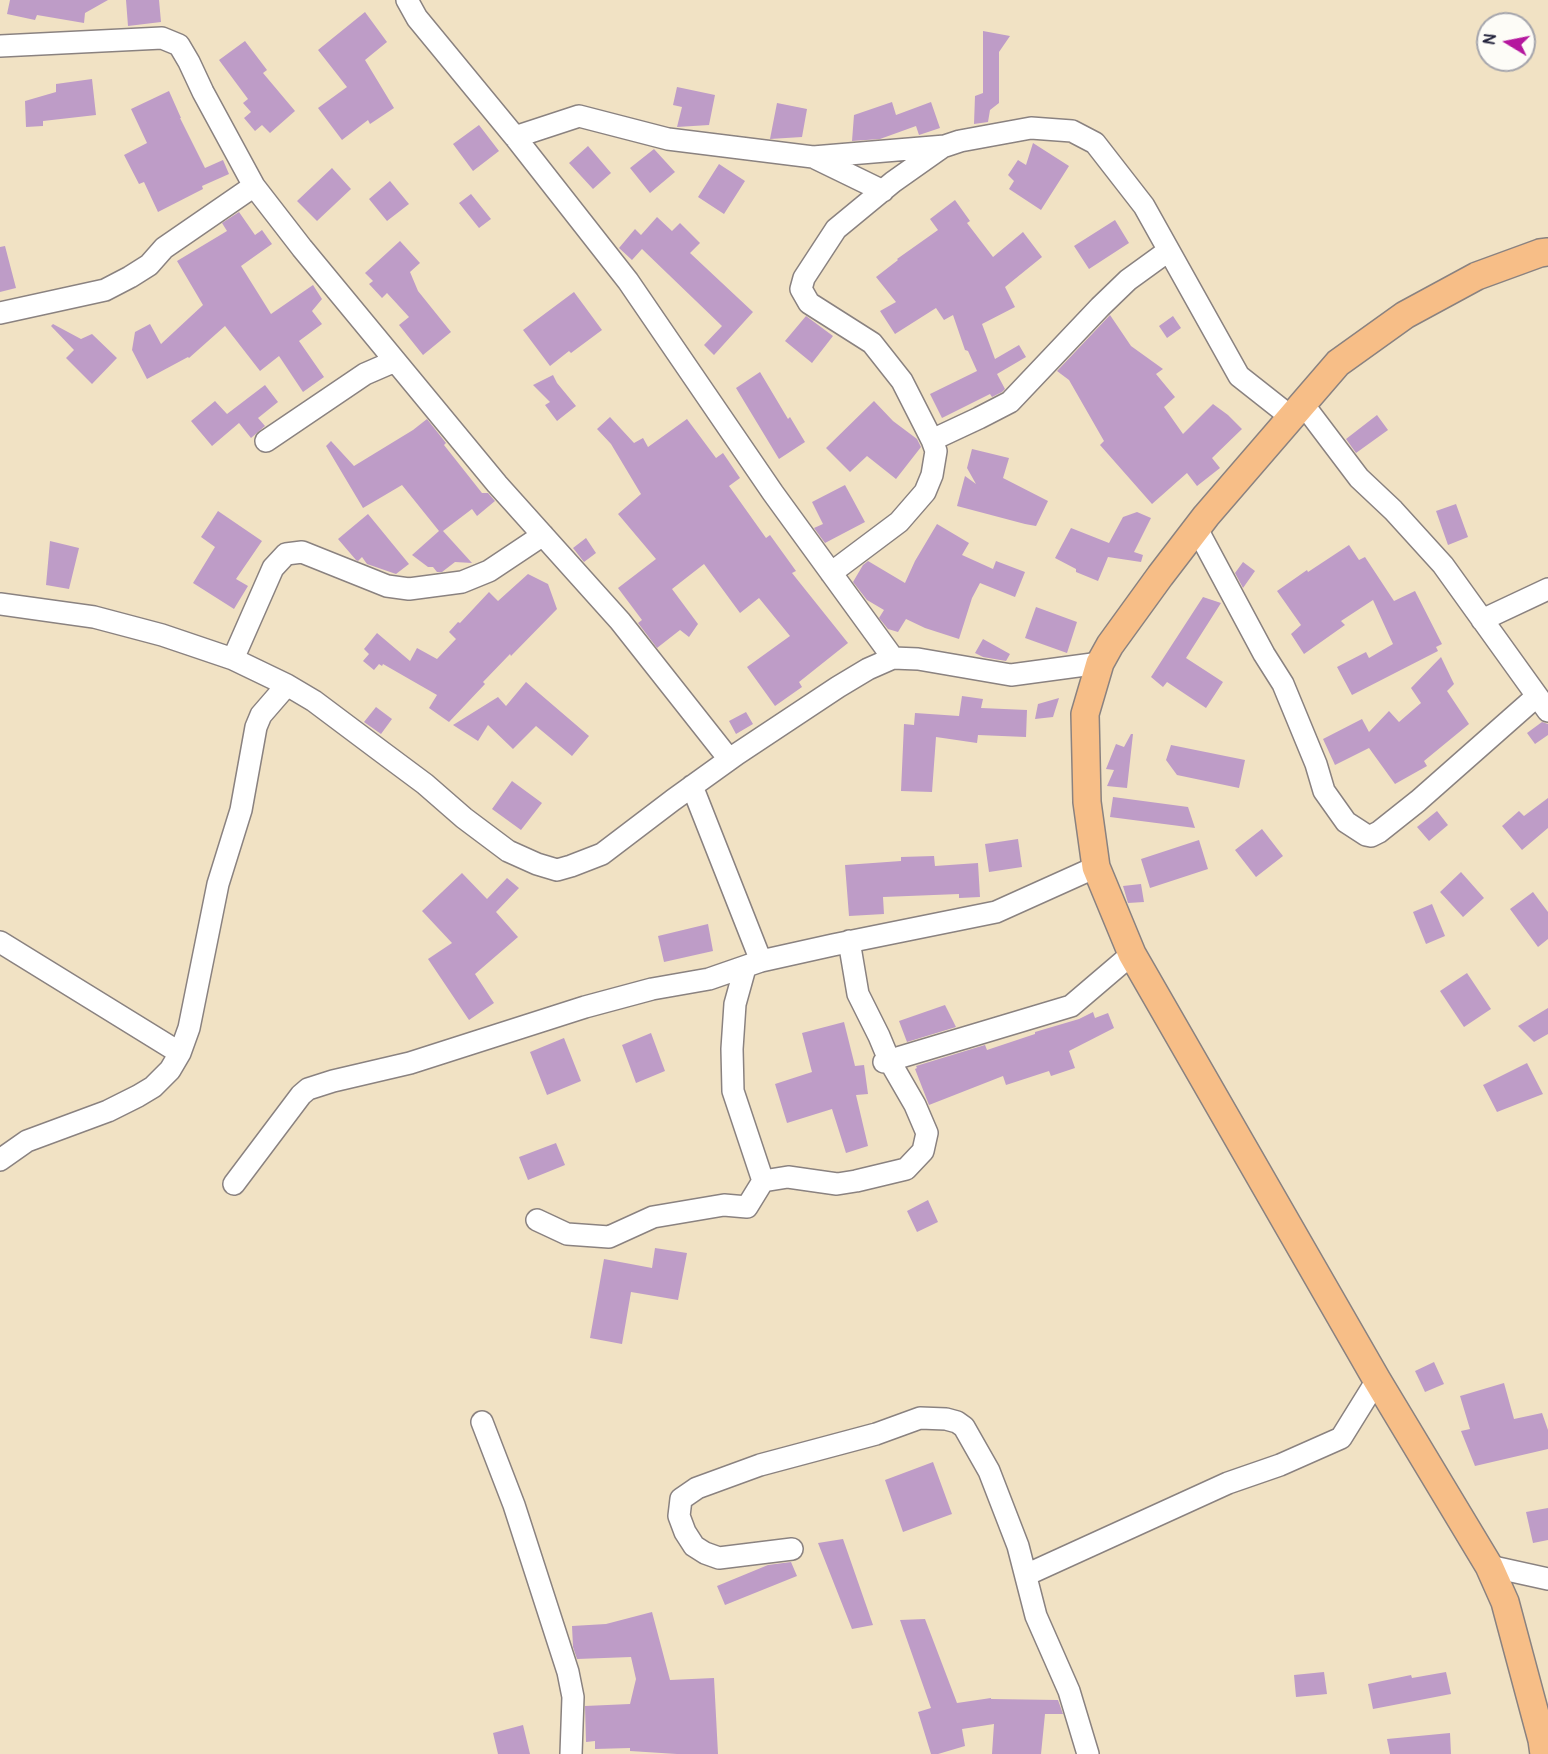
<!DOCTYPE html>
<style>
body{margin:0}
#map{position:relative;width:1548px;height:1754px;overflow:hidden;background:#f1e2c4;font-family:Pangolin,sans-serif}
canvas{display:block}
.north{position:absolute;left:1476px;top:12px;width:60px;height:60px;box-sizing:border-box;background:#fdfcf7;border:2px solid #a5a5ac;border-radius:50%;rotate:280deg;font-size:16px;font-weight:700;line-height:24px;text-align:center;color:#22223b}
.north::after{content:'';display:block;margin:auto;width:21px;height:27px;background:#b5179e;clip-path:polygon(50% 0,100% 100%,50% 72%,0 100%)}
</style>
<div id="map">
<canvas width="1548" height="1754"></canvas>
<div class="north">N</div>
</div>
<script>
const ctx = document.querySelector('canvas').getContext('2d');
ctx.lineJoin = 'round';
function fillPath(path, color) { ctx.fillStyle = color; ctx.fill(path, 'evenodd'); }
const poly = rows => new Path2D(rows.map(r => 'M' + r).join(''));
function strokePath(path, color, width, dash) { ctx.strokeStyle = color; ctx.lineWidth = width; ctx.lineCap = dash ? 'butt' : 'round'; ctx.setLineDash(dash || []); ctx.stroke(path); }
const building = poly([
 [10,0,108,0,85,13,84,23,37,15,35,20,7,14],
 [126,0,159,0,161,22,128,26],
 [365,12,387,42,365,60,394,108,370,124,368,120,342,140,318,108,347,87,318,50],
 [983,31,1010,36,999,52,999,103,990,110,988,122,974,124,975,96,983,93],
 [245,41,267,70,263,73,295,111,270,133,262,125,255,131,244,118,251,112,243,103,248,99,219,60],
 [92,79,96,115,43,121,43,126,26,127,25,101,56,92,56,84],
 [677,87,715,95,709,125,677,127,682,107,673,105],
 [169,91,181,118,180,118,205,168,223,160,229,174,202,186,203,189,158,212,144,182,139,184,124,155,147,143,131,109],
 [892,102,896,115,931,102,940,128,919,135,916,126,880,139,852,141,854,115],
 [777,103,807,109,802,137,770,139],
 [479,125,499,151,473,171,453,144],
 [1033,143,1069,166,1041,210,1009,189,1014,181,1008,175,1018,160,1026,165],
 [588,146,611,173,593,189,569,163],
 [654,149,675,172,650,193,630,168],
 [719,164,745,181,724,214,698,197],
 [332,168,351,189,317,221,297,201],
 [390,181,409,204,387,221,369,199],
 [471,194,491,219,479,228,459,203],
 [955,200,970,221,967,223,993,257,1023,232,1042,257,1005,287,1015,307,982,324,995,359,1019,345,1026,357,997,374,1005,389,1002,392,992,397,990,394,942,418,930,394,977,371,968,351,965,350,953,315,944,320,936,308,895,334,880,311,896,302,876,277,898,260,897,259,938,230,930,219],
 [239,212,255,235,262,230,272,244,241,266,271,314,313,285,322,299,312,311,322,324,299,341,324,377,303,392,279,356,260,371,225,326,189,358,188,357,147,379,132,350,135,332,150,324,161,344,203,305,177,261,227,231,222,223],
 [657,217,672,231,680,223,700,243,690,253,753,312,714,355,704,345,722,326,642,249,632,260,619,248,635,229,641,235],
 [1115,220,1129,243,1089,269,1074,246],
 [400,241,420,263,410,272,418,291,451,332,423,355,399,325,409,317,387,293,382,298,369,284,373,281,365,273],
 [5,246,16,288,0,292,0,247],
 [574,292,602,330,571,353,569,351,550,366,523,330],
 [1110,315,1131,346,1163,369,1156,374,1175,397,1164,407,1183,434,1213,404,1228,415,1242,429,1212,458,1220,468,1197,486,1187,473,1152,504,1100,445,1104,441,1069,380,1057,371],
 [806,316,833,336,812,363,785,341],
 [1173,316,1181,328,1167,338,1159,326],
 [53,324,81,339,92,334,117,358,92,384,66,358,74,350,51,326],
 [760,372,788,419,790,417,805,442,779,459,736,388],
 [553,375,557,383,576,406,557,421,545,405,550,402,533,385],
 [265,385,278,402,258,418,265,426,251,438,239,423,212,446,191,421,215,401,227,414],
 [874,401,893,421,917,439,921,447,896,479,867,456,850,472,826,448],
 [1377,415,1388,430,1356,453,1346,439],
 [610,417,634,443,643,438,648,447,687,419,716,458,723,453,740,478,729,486,766,538,770,535,796,571,792,573,848,643,799,682,802,687,775,706,747,667,790,636,759,598,740,613,704,564,672,589,698,624,689,637,680,630,657,648,638,623,642,620,618,588,656,559,618,514,641,494,611,444,597,429],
 [427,419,446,443,444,445,482,493,488,493,495,501,477,516,472,509,443,531,472,563,455,562,442,572,437,572,433,567,428,567,412,555,439,531,402,485,363,508,326,446,331,441,354,466,413,430],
 [972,449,1009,458,1003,478,1048,501,1036,526,1025,524,957,506,965,476,976,484,967,468],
 [845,485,865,522,825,543,814,528,823,524,812,502],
 [1456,504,1468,537,1448,545,1436,511],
 [218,511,262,541,236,579,248,586,234,609,193,583,215,547,201,537],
 [1137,512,1151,518,1134,552,1143,555,1141,562,1108,557,1098,581,1076,572,1076,569,1055,558,1071,528,1109,543,1123,517],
 [368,514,409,564,396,574,367,564,362,557,358,561,356,560,338,539],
 [937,524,969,543,962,555,993,569,996,561,1025,572,1015,597,980,583,972,598,959,639,925,628,906,619,898,632,888,629,879,618,884,610,867,600,853,582,863,565,868,561,905,583,915,561],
 [586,538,596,553,584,562,573,548],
 [50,541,79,548,69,589,46,585],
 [1349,545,1359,560,1365,557,1394,601,1415,591,1442,644,1436,647,1438,651,1352,695,1337,667,1366,652,1369,658,1393,644,1373,600,1341,621,1345,625,1304,654,1291,634,1301,625,1277,591,1307,570,1308,572],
 [1243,562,1255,571,1243,588,1235,573],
 [528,574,548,584,557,609,511,656,510,654,483,682,485,684,449,722,429,708,437,695,383,664,382,666,379,664,374,670,363,661,369,654,364,649,377,633,410,661,417,648,437,659,456,639,449,632,458,622,460,623,489,592,498,601],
 [1203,597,1221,603,1186,658,1223,682,1206,708,1167,682,1163,687,1151,677],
 [1036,607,1077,622,1067,653,1025,638],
 [983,639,1010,654,1006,661,983,657,975,653],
 [1441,657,1454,684,1447,691,1469,724,1424,761,1427,766,1395,784,1369,748,1335,765,1323,739,1362,719,1369,732,1389,711,1399,722,1421,703,1411,688],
 [526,682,589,736,572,756,536,726,513,749,488,725,478,741,453,725,498,697,506,706],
 [962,696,983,699,981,708,1027,710,1026,737,978,735,977,743,936,737,932,792,901,791,904,724,914,725,915,713,959,716],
 [1059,698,1053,717,1035,719,1038,704],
 [376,707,392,719,381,734,364,722],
 [746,712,753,724,736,734,729,721],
 [1542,722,1548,724,1548,735,1535,744,1527,733],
 [1131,734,1133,734,1127,788,1107,786,1114,770,1106,769,1116,744,1124,747],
 [1171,745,1245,760,1239,788,1177,775,1166,760],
 [512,781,542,803,521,830,492,809],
 [1113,797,1188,807,1195,828,1110,817],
 [1548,798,1548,828,1522,850,1502,826,1519,811,1524,816],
 [1437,811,1448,825,1429,841,1417,827],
 [1262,829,1283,856,1256,877,1235,850],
 [1018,839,1022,867,989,872,985,844],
 [1199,840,1208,869,1150,888,1141,859],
 [934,856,935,866,978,863,980,897,959,898,959,894,883,897,884,914,849,916,845,865,901,861,901,857],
 [1461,872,1484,898,1463,917,1440,892],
 [462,873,487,899,507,878,519,888,496,912,518,937,475,974,494,1003,469,1020,428,959,452,943,422,911],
 [1141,884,1144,902,1128,903,1123,886],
 [1533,892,1548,912,1548,939,1538,947,1510,909],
 [1432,904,1445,936,1426,944,1413,912],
 [708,924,713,951,664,962,658,936],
 [1467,973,1491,1009,1464,1027,1440,991],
 [945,1005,956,1027,907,1042,899,1021],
 [1548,1008,1548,1034,1534,1042,1518,1026],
 [1093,1012,1095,1018,1108,1013,1114,1028,1069,1051,1075,1068,1051,1076,1049,1071,1006,1085,1003,1076,929,1105,915,1069,917,1068,916,1066,985,1045,987,1050,1035,1034,1035,1032,1079,1019],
 [844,1022,855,1066,864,1065,868,1094,856,1095,868,1146,846,1153,832,1109,787,1123,775,1084,812,1072,802,1033],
 [651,1033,665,1071,636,1083,622,1045],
 [564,1038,581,1081,547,1095,530,1052],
 [1527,1063,1543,1094,1497,1112,1483,1085],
 [556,1143,565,1165,528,1180,519,1157],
 [928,1200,938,1222,917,1232,907,1211],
 [655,1248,687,1253,678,1300,631,1292,622,1344,590,1338,604,1259,652,1268],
 [1434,1362,1444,1384,1425,1392,1415,1371],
 [1504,1383,1514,1419,1542,1413,1548,1430,1548,1449,1475,1466,1461,1431,1470,1429,1460,1396],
 [933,1462,952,1514,903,1532,885,1480],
 [1548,1508,1548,1540,1533,1543,1526,1512],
 [843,1539,873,1625,852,1629,818,1543],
 [791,1562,797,1576,725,1605,717,1586,768,1565],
 [652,1612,670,1680,714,1678,718,1754,677,1754,630,1751,630,1748,595,1749,595,1741,586,1742,585,1706,630,1704,636,1679,631,1657,577,1659,573,1647,572,1626,606,1624],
 [925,1619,957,1703,991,1698,991,1699,1058,1700,1063,1714,1045,1714,1041,1754,992,1754,994,1724,962,1729,965,1746,938,1754,931,1754,918,1712,931,1708,900,1620],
 [1324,1672,1327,1694,1296,1697,1294,1675],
 [1446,1672,1451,1694,1373,1709,1368,1684,1411,1675,1412,1678],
 [523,1725,530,1754,498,1754,493,1733],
 [1450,1733,1451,1754,1390,1754,1387,1739]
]);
const minor = poly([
 [407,0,417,18,515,137,628,281,773,493,893,658],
 [0,46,162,38,179,45,189,62,203,92,254,186,302,248,497,484,620,621,729,759],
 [515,137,579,116,668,139,813,157,945,146,960,141,1031,128,1072,131,1095,143,1144,206,1239,376,1291,417],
 [813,157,883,191],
 [0,313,105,290,130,277,149,265,164,248,254,186],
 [1303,404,1359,478,1393,510,1443,565,1548,711],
 [932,440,979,418,1010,402,1100,307,1128,280,1168,251],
 [266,441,365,374,395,361],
 [1197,529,1264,654,1283,684,1316,764,1324,791,1346,822,1366,835,1371,836,1379,832,1418,801,1537,696],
 [831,573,899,522,925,492,932,475,936,451,932,440,902,381,872,343,809,303,801,289,804,278,836,229,893,182,944,146],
 [0,604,94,617,162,635,233,659,287,685,314,701,378,749,425,784,464,818,508,851,537,864,557,870,571,866,602,854,673,800,737,754,838,687,868,669,893,658,918,659,1011,675,1100,663],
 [1482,620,1548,589],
 [233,659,273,568,286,554,302,552,387,586,409,589,462,582,489,571,543,535],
 [692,786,761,961],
 [0,942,180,1053],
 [884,1062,1071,1006,1132,954],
 [0,1160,27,1141,108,1111,138,1096,153,1087,170,1070,180,1053,189,1028,218,884,241,810,256,727,261,715,287,685],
 [763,1181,788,1177,837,1184,856,1181,906,1169,923,1151,927,1133,915,1105,889,1060,879,1036,858,994,849,941],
 [234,1184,301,1095,308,1089,333,1081,410,1063,585,1007,652,989,709,979,761,961,833,945,996,912,1096,867],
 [537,1220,567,1234,609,1237,653,1217,724,1205,747,1207,763,1181,733,1091,732,1049,735,1004,745,968],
 [482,1422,514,1505,568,1672,573,1697,571,1754],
 [792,1549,719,1558,705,1553,694,1546,685,1532,679,1516,681,1499,697,1488,760,1465,876,1434,920,1418,946,1419,957,1422,964,1427,989,1471,1018,1546,1036,1616,1069,1691,1088,1754],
 [1489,1566,1548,1579],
 [1026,1575,1228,1483,1280,1465,1341,1438,1377,1380]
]);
const major = poly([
 [1544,1754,1542,1740,1505,1602,1489,1566,1377,1380,1132,954,1096,867,1087,802,1085,714,1100,663,1110,645,1160,576,1206,516,1338,363,1405,315,1477,276,1540,253,1548,252]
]);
fillPath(building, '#be9cc7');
strokePath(minor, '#8a8280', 24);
strokePath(major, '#8a8280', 30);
strokePath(minor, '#fff', 21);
strokePath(major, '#f7be87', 27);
</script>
